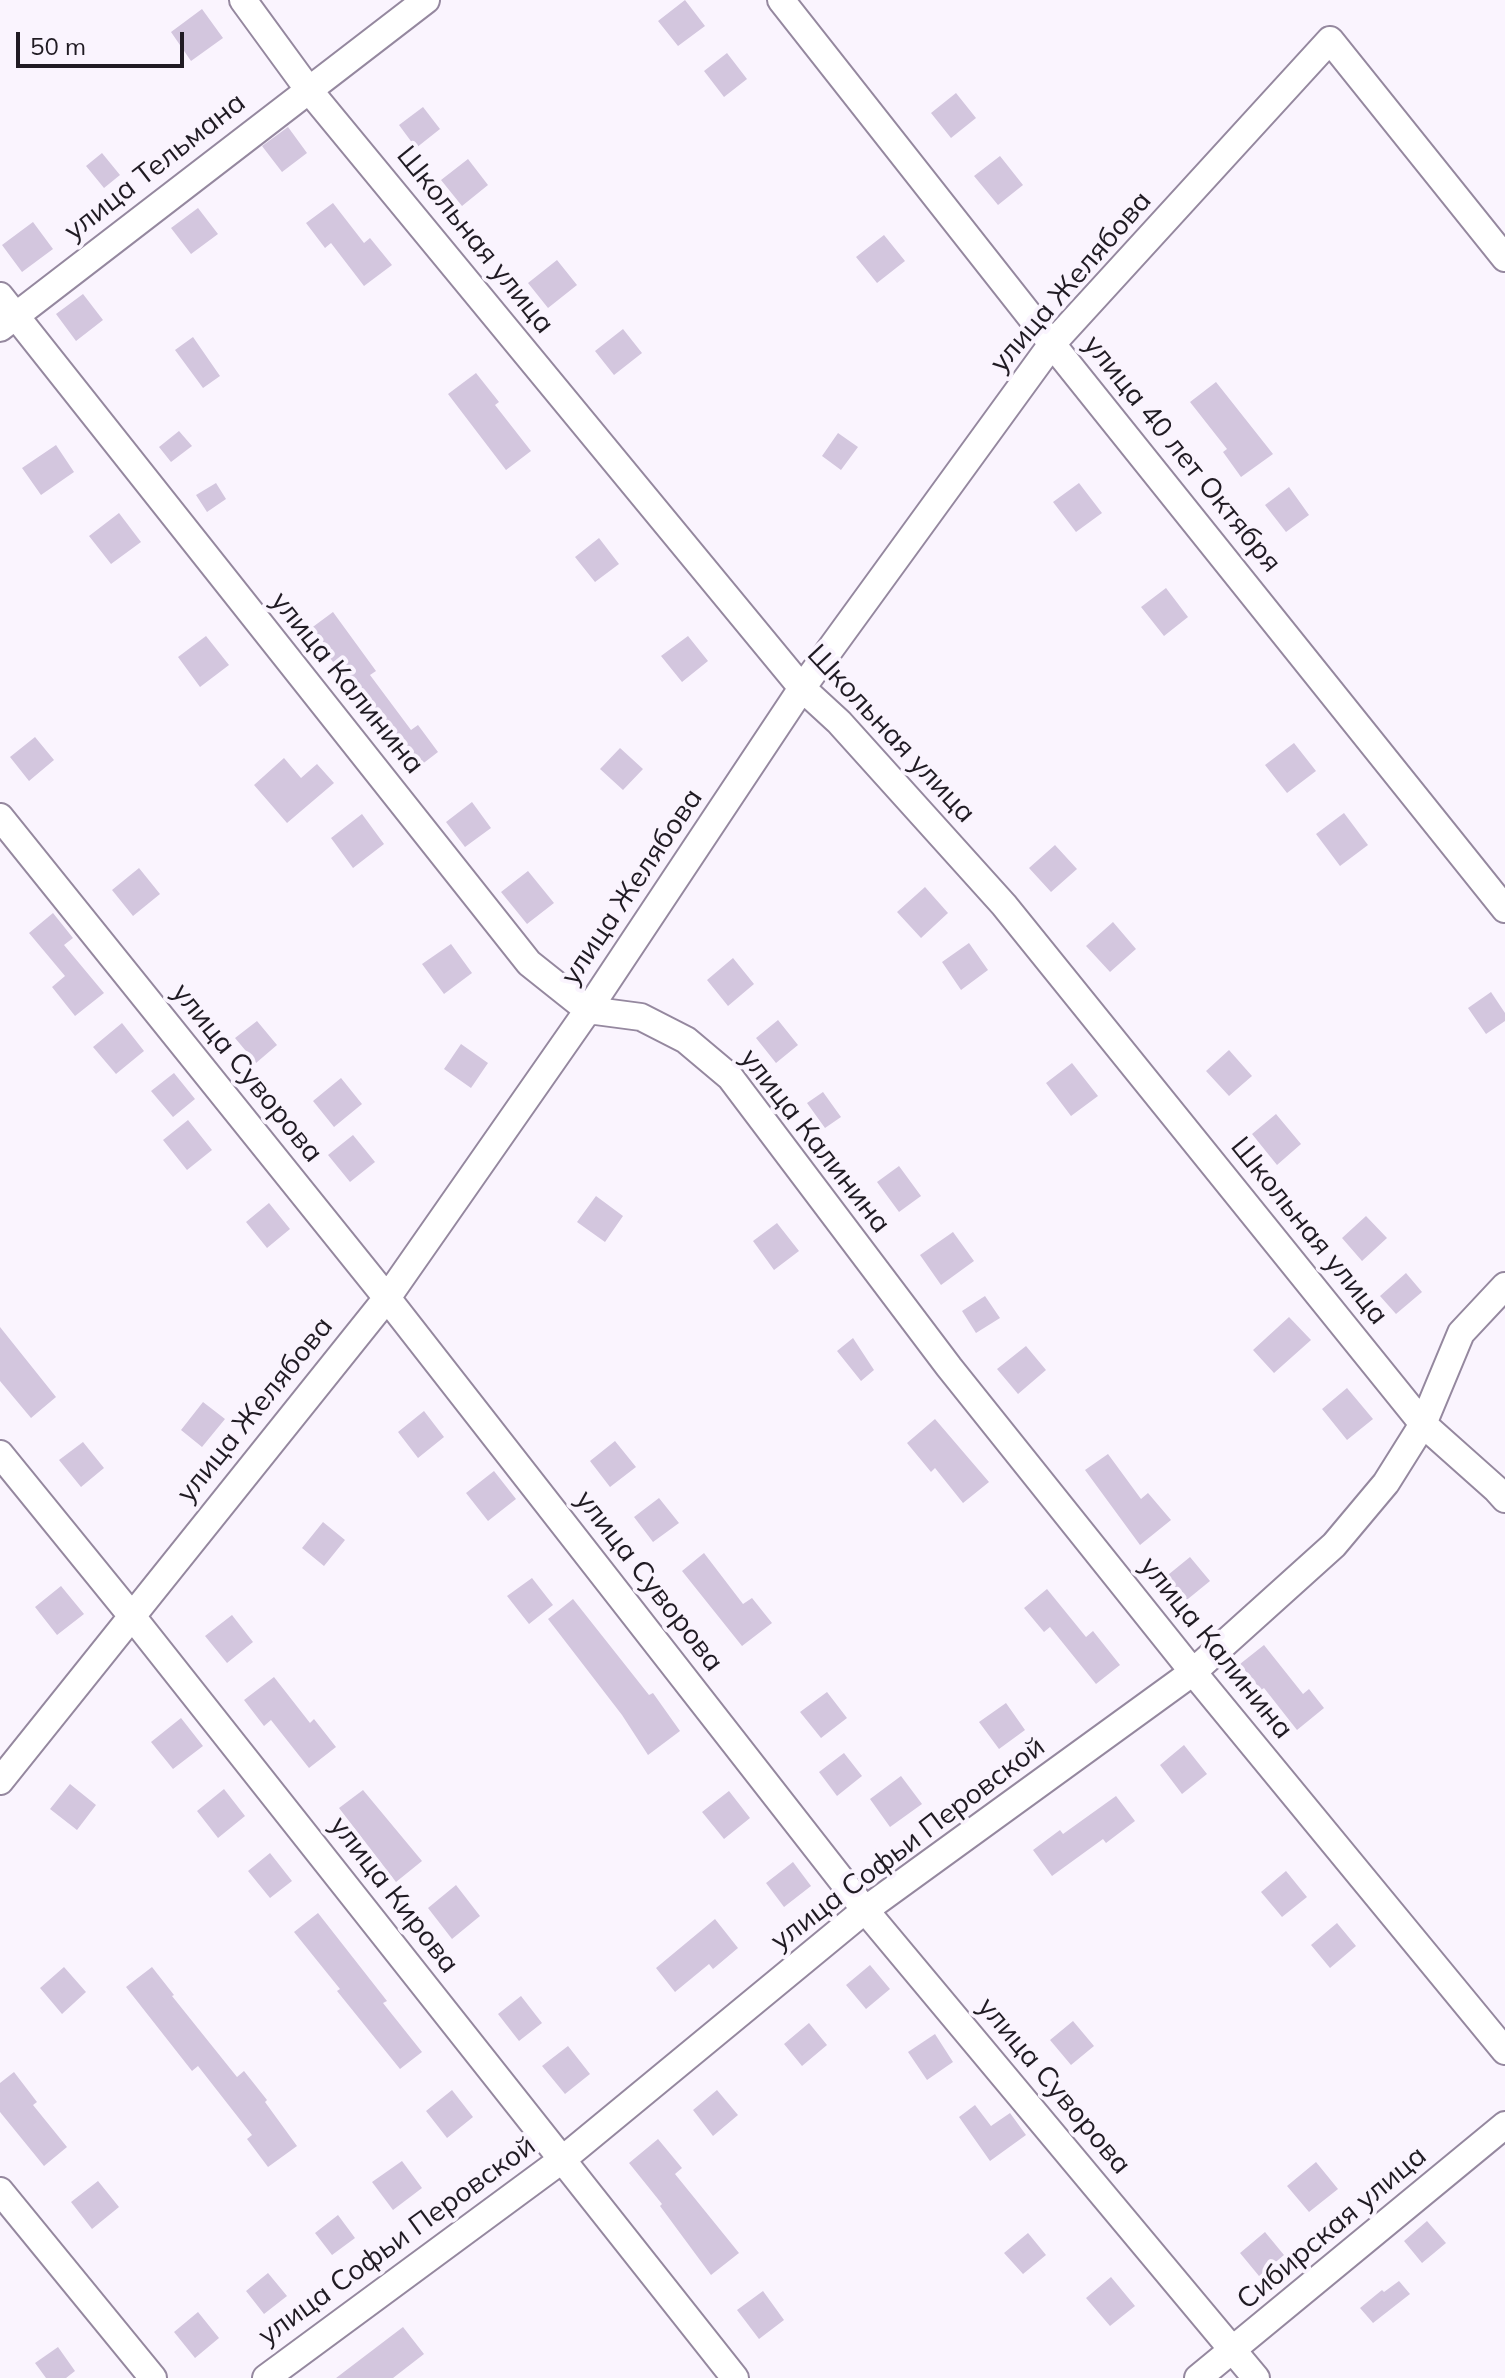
<!DOCTYPE html>
<meta charset="utf-8">
<style>
body{margin:0}
#map{position:relative;width:1505px;height:2378px;overflow:hidden;background:#faf4fe;font-family:Mulish,sans-serif}
canvas{display:block}
.scale{position:absolute;left:16px;top:32px;width:168px;height:36px;box-sizing:border-box;border:4px solid #201b23;border-top:0;padding-left:10px;font-size:24px;line-height:28px;white-space:nowrap;color:#201b23;-webkit-text-stroke:6px #faf4fe;paint-order:stroke}
</style>
<div id="map">
<canvas width="1505" height="2378"></canvas>
<div class="scale">50 m</div>
</div>
<script>
const ctx = document.querySelector('canvas').getContext('2d');
ctx.lineJoin = 'round';
function fillPath(path, color) { ctx.fillStyle = color; ctx.fill(path, 'evenodd'); }
const poly = rows => new Path2D(rows.map(r => 'M' + r).join(''));
function strokePath(path, color, width, dash) { ctx.strokeStyle = color; ctx.lineWidth = width; ctx.lineCap = dash ? 'butt' : 'round'; ctx.setLineDash(dash || []); ctx.stroke(path); }
function label(font, color, halo, rows, align = 'center') {
  ctx.font = font + ' Mulish,sans-serif'; ctx.lineWidth = 8; ctx.setLineDash([]); ctx.textBaseline = 'middle'; ctx.strokeStyle = halo; ctx.fillStyle = color; for (const [text, x, y, turn = 0] of rows) {
    ctx.save(); ctx.translate(x, y); ctx.rotate((+turn || 0) * Math.PI / 180); ctx.textAlign = isNaN(turn) ? turn : align; if (halo) ctx.strokeText(text, 0, 0); ctx.fillText(text, 0, 0); ctx.restore();
  }
}
const building = poly([
 [685,0,705,26,678,46,658,21],
 [202,9,223,38,191,61,171,32],
 [727,53,747,79,724,97,704,71],
 [956,93,976,118,951,138,931,113],
 [423,107,440,129,416,148,399,125],
 [288,127,307,153,282,172,262,146],
 [102,153,120,175,104,188,86,166],
 [1000,156,1023,185,998,205,974,176],
 [468,159,488,185,462,206,441,180],
 [333,203,364,243,370,238,392,265,364,286,331,243,325,248,306,223],
 [198,208,218,234,191,254,171,228],
 [33,222,53,249,22,272,2,245],
 [884,235,905,261,877,283,856,257],
 [557,260,577,285,548,308,528,283],
 [83,294,103,320,76,341,56,314],
 [623,329,642,353,614,375,595,351],
 [193,337,220,376,203,388,175,350],
 [476,373,499,402,495,405,531,451,506,470,448,394],
 [1216,382,1273,454,1241,477,1223,452,1227,449,1190,402],
 [179,431,192,446,171,462,159,447],
 [838,433,858,447,841,470,822,456],
 [56,445,74,472,41,495,22,468],
 [216,483,226,499,207,512,196,495],
 [1079,483,1102,513,1076,532,1053,502],
 [1289,487,1309,515,1286,532,1265,505],
 [119,513,141,542,111,564,89,536],
 [599,538,619,564,595,582,575,557],
 [1166,588,1188,617,1164,636,1141,607],
 [333,612,376,671,370,675,411,730,418,725,438,752,408,775,351,698,357,693,330,658,328,660,306,632],
 [206,636,229,665,200,687,178,657],
 [688,636,708,661,682,682,661,656],
 [35,737,54,760,29,781,10,757],
 [1294,743,1316,771,1287,793,1265,765],
 [620,748,643,769,623,790,600,769],
 [284,758,301,778,317,764,334,783,287,823,254,785],
 [472,802,491,828,465,847,446,822],
 [1344,813,1368,845,1340,866,1316,834],
 [362,814,384,844,353,868,331,838],
 [1055,845,1077,869,1051,892,1029,868],
 [139,868,160,894,133,916,112,890],
 [528,871,554,903,527,924,501,892],
 [925,887,948,913,921,938,897,912],
 [53,913,73,938,64,945,104,993,75,1016,52,987,65,976,29,933],
 [1113,922,1136,949,1110,972,1086,946],
 [969,943,988,970,961,990,942,962],
 [451,944,472,973,444,994,422,964],
 [733,958,754,984,728,1006,707,980],
 [1491,992,1505,1013,1505,1021,1486,1034,1468,1008],
 [778,1020,798,1045,776,1063,756,1038],
 [257,1021,277,1045,256,1063,235,1038],
 [122,1023,144,1051,116,1074,93,1047],
 [461,1044,488,1063,471,1088,444,1069],
 [1229,1050,1252,1076,1229,1096,1206,1071],
 [1072,1063,1098,1096,1071,1116,1046,1083],
 [174,1073,195,1099,173,1117,151,1091],
 [341,1078,362,1104,334,1127,313,1101],
 [823,1092,841,1117,825,1128,807,1103],
 [1276,1114,1301,1144,1277,1165,1252,1134],
 [188,1120,212,1150,187,1170,163,1140],
 [353,1135,375,1162,350,1182,328,1155],
 [899,1166,921,1196,899,1212,877,1182],
 [596,1196,623,1216,605,1242,577,1222],
 [269,1203,290,1229,267,1248,246,1222],
 [1366,1216,1387,1238,1362,1261,1342,1238],
 [777,1223,799,1251,774,1270,753,1241],
 [953,1232,974,1261,941,1285,920,1255],
 [1406,1273,1422,1292,1396,1314,1380,1296],
 [985,1296,1000,1318,976,1333,962,1311],
 [1289,1317,1311,1340,1274,1373,1253,1350],
 [0,1327,56,1397,31,1418,0,1381],
 [853,1338,874,1370,861,1381,837,1351],
 [1026,1346,1046,1370,1018,1394,997,1369],
 [1347,1388,1373,1419,1347,1440,1322,1409],
 [203,1402,225,1419,202,1447,181,1430],
 [424,1411,444,1437,418,1458,398,1432],
 [935,1419,989,1482,963,1503,935,1468,931,1472,907,1443],
 [615,1441,636,1467,610,1487,590,1461],
 [83,1442,104,1468,81,1487,59,1460],
 [1108,1454,1141,1499,1148,1493,1171,1520,1140,1545,1085,1470],
 [494,1471,516,1499,488,1521,466,1493],
 [659,1498,679,1523,653,1542,634,1517],
 [323,1522,345,1540,324,1566,302,1548],
 [704,1553,743,1604,752,1598,772,1623,742,1646,682,1571],
 [1190,1557,1210,1581,1183,1603,1163,1579],
 [532,1578,553,1605,529,1624,507,1596],
 [61,1586,84,1614,57,1635,35,1607],
 [1047,1589,1086,1637,1093,1631,1120,1665,1096,1684,1050,1627,1044,1632,1024,1608],
 [573,1599,649,1695,653,1693,680,1731,648,1755,622,1715,548,1619],
 [232,1615,253,1642,227,1663,205,1636],
 [1264,1645,1303,1694,1309,1689,1324,1708,1297,1730,1264,1688,1261,1690,1240,1664],
 [274,1677,310,1723,314,1719,336,1747,309,1768,271,1720,264,1726,244,1700],
 [827,1692,847,1718,821,1738,800,1712],
 [1006,1703,1025,1730,999,1749,979,1722],
 [181,1718,203,1746,173,1769,151,1742],
 [1184,1745,1207,1774,1182,1794,1160,1765],
 [844,1753,862,1776,837,1796,819,1772],
 [901,1776,922,1804,890,1827,870,1799],
 [70,1784,96,1805,77,1830,50,1809],
 [224,1789,245,1816,218,1838,197,1811],
 [363,1790,422,1861,396,1882,339,1808],
 [729,1791,750,1818,724,1839,702,1812],
 [1116,1796,1135,1821,1106,1843,1103,1839,1052,1876,1033,1850,1060,1830,1063,1834],
 [270,1853,292,1881,270,1898,248,1871],
 [793,1862,811,1886,784,1907,766,1883],
 [1286,1871,1307,1897,1282,1917,1261,1892],
 [456,1885,480,1916,452,1939,428,1908],
 [318,1913,387,2001,383,2003,422,2052,400,2069,337,1991,340,1989,294,1932],
 [715,1919,738,1948,713,1969,709,1964,675,1992,656,1968],
 [1337,1923,1356,1946,1330,1968,1311,1945],
 [870,1965,890,1989,866,2009,846,1985],
 [64,1967,86,1992,62,2014,40,1988],
 [152,1967,174,1995,172,1996,237,2077,244,2071,267,2100,265,2102,297,2146,268,2167,247,2139,252,2135,198,2066,192,2071,126,1987],
 [521,1996,542,2023,519,2041,498,2014],
 [1073,2021,1094,2046,1071,2065,1050,2040],
 [809,2023,827,2045,802,2066,784,2044],
 [935,2034,953,2062,927,2080,908,2052],
 [568,2046,590,2074,565,2094,542,2066],
 [14,2072,37,2102,33,2105,67,2147,44,2166,0,2112,0,2083],
 [452,2090,473,2117,447,2138,426,2111],
 [717,2090,738,2115,713,2136,693,2110],
 [975,2105,991,2126,1010,2113,1026,2135,990,2161,959,2117],
 [658,2139,682,2168,675,2174,739,2253,711,2275,660,2206,662,2204,629,2163],
 [402,2161,422,2188,393,2210,372,2182],
 [1316,2162,1338,2189,1309,2212,1287,2186],
 [98,2181,119,2207,92,2229,71,2202],
 [338,2215,355,2238,332,2255,315,2233],
 [1427,2221,1446,2243,1422,2263,1404,2241],
 [1265,2232,1284,2255,1259,2276,1240,2253],
 [1028,2233,1046,2255,1023,2274,1004,2253],
 [268,2273,287,2296,264,2314,246,2291],
 [1111,2277,1135,2306,1110,2326,1086,2298],
 [1399,2281,1410,2294,1373,2323,1360,2308,1382,2290,1384,2292],
 [763,2291,784,2320,759,2339,737,2310],
 [198,2312,219,2338,195,2358,174,2332],
 [403,2327,424,2354,393,2378,336,2378],
 [58,2347,75,2371,66,2378,46,2378,35,2363]
]);
const minor = poly([
 [243,0,308,89,802,688,839,722,1004,905,1423,1424,1496,1489,1505,1499],
 [781,0,1052,344,1505,909],
 [0,296,529,963,588,1010,641,1017,686,1040,730,1077,949,1367,1193,1672,1505,2051],
 [0,328,426,0],
 [0,817,387,1298,865,1910,1256,2378],
 [0,1454,131,1615,735,2378],
 [0,1781,387,1298,588,1010,802,688,1052,344,1330,40,1505,258],
 [0,2191,153,2378],
 [266,2378,563,2159,865,1910,1193,1672,1334,1545,1386,1483,1423,1424,1461,1333,1505,1286],
 [1198,2378,1505,2125]
]);
const streetNames = [
 ["улица Тельмана",155,167,-38],
 ["Школьная улица",475,240,51],
 ["улица Желябова",1071,282,-49],
 ["улица 40 лет Октября",1182,454,51],
 ["улица Калинина",347,683,51],
 ["Школьная улица",891,734,47],
 ["улица Желябова",632,887,-56],
 ["улица Суворова",247,1073,51],
 ["улица Калинина",815,1141,52],
 ["Школьная улица",1309,1231,51],
 ["улица Желябова",255,1410,-51],
 ["улица Суворова",649,1581,52],
 ["улица Калинина",1216,1648,51],
 ["улица Софьи Перовской",908,1844,-37],
 ["улица Кирова",394,1895,52],
 ["улица Суворова",1054,2086,50],
 ["Сибирская улица",1332,2228,-40],
 ["улица Софьи Перовской",397,2241,-36]
];
fillPath(building, '#d3c6de');
strokePath(minor, '#95889f', 30);
strokePath(minor, '#fff', 26);
label('28px', '#201b23', '#faf4fe', streetNames);
</script>
